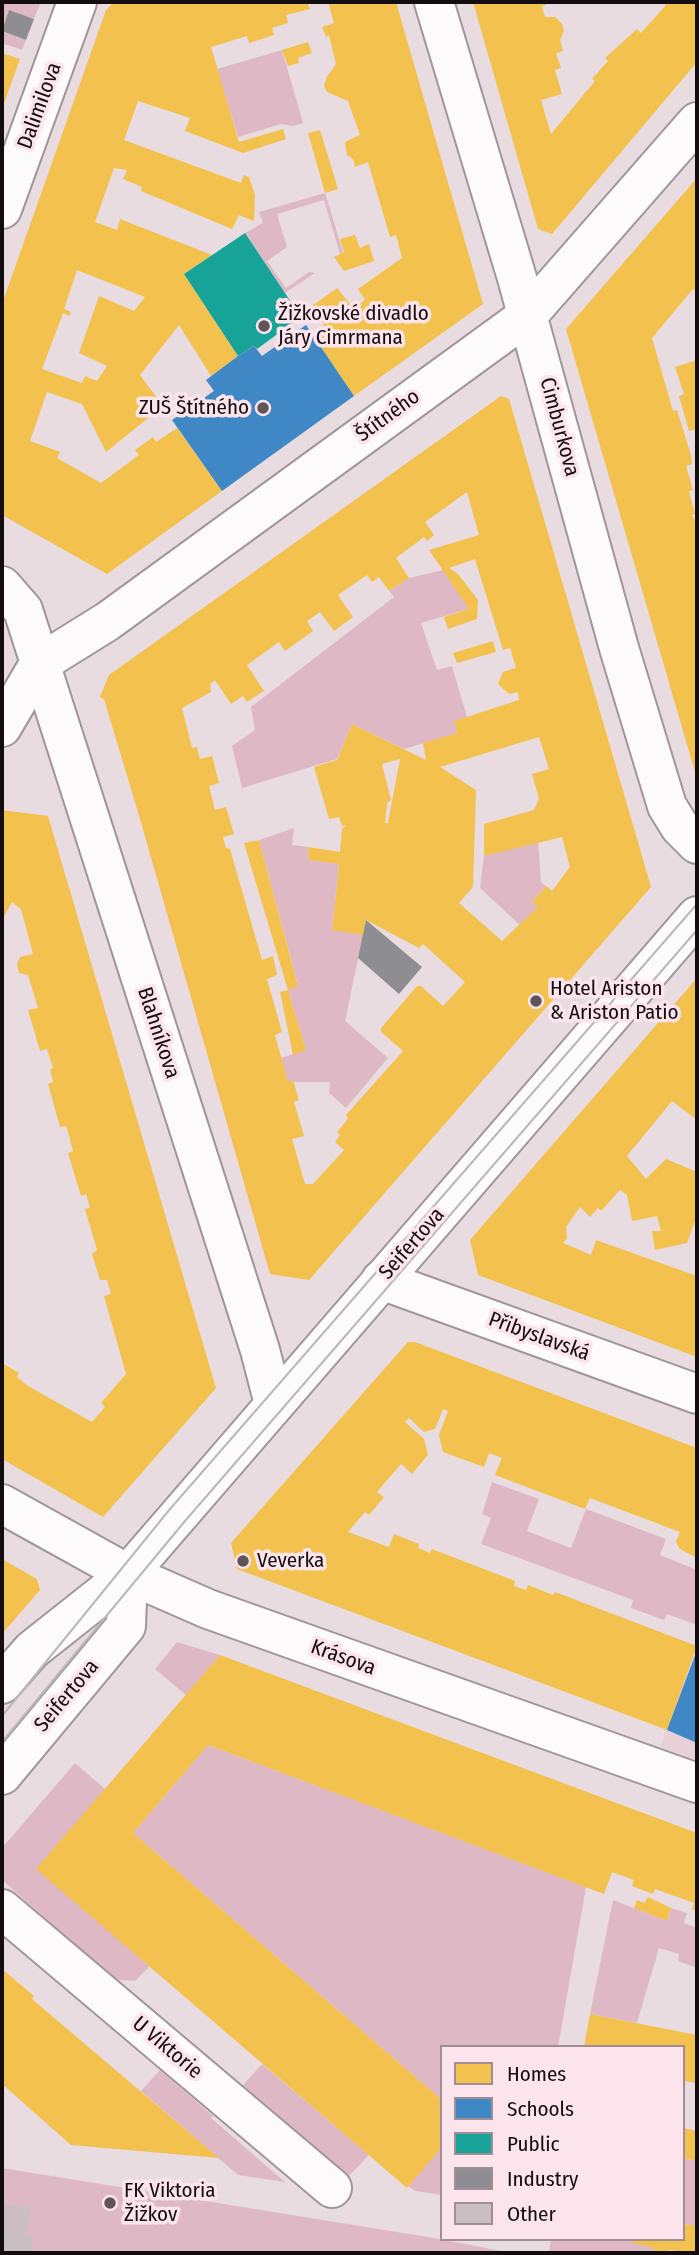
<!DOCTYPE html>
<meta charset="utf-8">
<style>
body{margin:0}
#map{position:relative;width:699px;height:2255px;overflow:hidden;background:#e9dce0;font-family:"Fira Sans Condensed",sans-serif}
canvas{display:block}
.frame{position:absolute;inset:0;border:4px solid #140d0f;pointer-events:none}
.legend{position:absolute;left:440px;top:2045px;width:245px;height:196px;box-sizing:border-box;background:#fce4ec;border:2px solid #9f8e94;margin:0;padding:9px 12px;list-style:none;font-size:21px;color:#140d0f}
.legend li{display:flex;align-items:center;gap:14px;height:35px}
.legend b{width:35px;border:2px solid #9f8e94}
</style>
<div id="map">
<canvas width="699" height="2255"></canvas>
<div class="frame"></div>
<ul class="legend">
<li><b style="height:19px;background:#f2c14e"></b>Homes</li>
<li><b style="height:19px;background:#3f88c5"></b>Schools</li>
<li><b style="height:19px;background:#17a398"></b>Public</li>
<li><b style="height:19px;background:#8d8d92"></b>Industry</li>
<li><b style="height:19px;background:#c9bec2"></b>Other</li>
</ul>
</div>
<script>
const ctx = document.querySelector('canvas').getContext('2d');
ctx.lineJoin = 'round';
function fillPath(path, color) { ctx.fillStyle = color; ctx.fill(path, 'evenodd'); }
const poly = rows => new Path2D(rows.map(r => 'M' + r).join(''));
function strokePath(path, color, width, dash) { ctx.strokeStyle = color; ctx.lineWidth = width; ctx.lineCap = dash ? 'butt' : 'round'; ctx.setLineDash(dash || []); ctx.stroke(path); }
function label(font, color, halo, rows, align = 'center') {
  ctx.font = font + ' "Fira Sans Condensed",sans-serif'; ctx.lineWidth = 7; ctx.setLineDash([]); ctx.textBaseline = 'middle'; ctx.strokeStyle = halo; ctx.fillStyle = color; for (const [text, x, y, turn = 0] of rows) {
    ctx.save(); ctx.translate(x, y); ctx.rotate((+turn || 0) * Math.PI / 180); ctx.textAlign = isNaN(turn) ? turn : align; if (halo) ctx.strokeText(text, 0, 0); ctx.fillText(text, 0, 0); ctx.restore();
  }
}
const built = poly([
 [697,1650,697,1760,660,1747]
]);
const green = poly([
 [2,2,41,2,34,19,9,11,2,30],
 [2,31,26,40,22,50,2,43],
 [282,50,303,123,293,126,281,124,238,137,217,69],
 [325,193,343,252,340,254,324,200,277,214,287,247,267,261,286,288,309,272,315,273,285,293,245,233,263,223,259,212],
 [443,570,469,609,421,623,437,670,452,666,467,717,454,721,457,733,404,749,352,724,337,759,242,788,232,746,255,730,251,707,394,597,389,591,409,578],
 [294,828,292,845,308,847,309,860,339,864,332,929,363,935,345,1021,388,1058,346,1108,329,1093,330,1082,288,1082,281,1058,306,1050,288,990,298,985,259,840],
 [538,841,541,882,546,886,532,902,538,907,521,926,480,888,484,856],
 [492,1482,539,1499,527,1531,571,1548,586,1509,666,1539,660,1555,697,1570,697,1625,667,1614,664,1620,631,1608,633,1600,481,1544,491,1518,482,1514],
 [177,1642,220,1655,186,1695,155,1669],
 [208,1745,586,1887,558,2047,442,2047,442,2100,133,1833],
 [75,1763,105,1789,149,1967,135,1981,119,1980,109,1974,2,1880,2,1848],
 [613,1900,667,1921,671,1908,687,1913,684,1923,697,1928,697,1968,678,1961,679,1954,659,1948,637,2023,590,2014],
 [262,2064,369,2155,345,2180,237,2092],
 [160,2070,213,2116,211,2118,285,2182,238,2175,141,2091],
 [442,2147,442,2195,415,2191,408,2186],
 [683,2158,697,2161,697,2226,683,2224],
 [2,2168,434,2238,511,2253,2,2253],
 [551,2239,633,2239,655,2248,654,2253,549,2253]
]);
const homes = poly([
 [114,2,307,2,310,9,286,15,288,23,272,28,274,35,249,43,247,36,211,47,239,142,283,129,286,139,243,153,185,131,190,118,138,101,124,140,241,183,244,175,249,177,255,195,254,221,239,215,232,229,141,191,142,187,123,179,127,170,114,168,95,222,117,230,120,219,212,255,184,274,238,356,211,376,179,325,140,375,163,406,106,452,82,404,47,392,30,441,60,452,57,458,101,483,139,455,135,450,153,437,156,442,177,428,222,491,107,574,2,515,2,304,106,10],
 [77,270,145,297,134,311,99,296,79,353,107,366,97,381,85,376,82,383,42,369,63,313,69,316,71,312,64,309],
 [328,2,396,2,483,304,354,396,314,337,326,328,312,306,337,288,353,308,365,300,358,289,402,258,396,235,390,237,368,162,355,167,353,159,347,155,345,142,360,135,348,101,327,92,324,86,326,78,336,64,329,35,326,37,322,27,334,23],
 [473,2,545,2,546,5,542,6,545,17,555,17,562,24,564,31,560,40,563,51,556,53,561,68,555,70,562,94,541,100,551,134,595,81,592,79,608,61,605,58,637,29,641,33,666,5,662,2,697,2,697,62,552,234,538,229],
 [308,42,312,53,298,58,299,63,288,66,282,50],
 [2,53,20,59,2,109],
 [320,130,338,189,325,193,308,133],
 [697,178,697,292,693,289,652,338,673,411,677,410,691,455,692,464,686,466,693,490,689,491,695,514,692,515,697,525,697,779,566,329],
 [355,235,360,248,369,244,374,261,344,271,334,257,344,252,340,239],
 [697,360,697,429,689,431,679,396,684,394,675,367],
 [501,396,509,399,651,887,309,1280,270,1274,140,819,104,699,100,697,109,675],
 [467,492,479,535,429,550,469,609,444,617,448,629,477,619,478,600,458,574,449,568,475,559,503,650,510,648,516,668,503,672,498,684,509,694,518,692,519,700,454,721,457,733,423,743,426,760,352,724,337,760,314,767,329,819,339,817,342,826,346,825,342,829,340,852,308,847,309,860,339,864,332,930,363,935,366,920,419,948,423,944,465,982,443,1006,421,986,417,986,381,1028,381,1032,403,1051,346,1115,348,1119,337,1132,340,1135,335,1142,344,1150,313,1184,305,1184,292,1139,304,1136,294,1102,299,1100,293,1080,288,1082,275,1035,282,1032,267,979,277,975,273,956,262,960,230,849,226,848,223,837,234,834,226,807,215,810,209,786,219,783,212,756,200,759,197,747,192,748,182,708,211,692,210,684,215,680,231,704,243,696,247,702,264,691,247,665,279,642,285,651,313,631,307,621,320,612,334,631,353,617,338,595,367,575,372,582,379,577,389,591,409,578,396,558,424,537,427,541,434,535,425,522],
 [539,737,549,769,532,774,539,799,534,810,484,824,484,856,562,837,570,867,552,891,546,886,532,902,538,907,502,941,459,903,473,887,476,790,440,767],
 [400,759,388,823,385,823,387,803,391,800,382,764],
 [493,641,496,652,457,663,453,653],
 [2,810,48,816,216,1388,103,1517,2,1459,2,1363,19,1373,17,1377,28,1386,92,1422,105,1407,101,1403,126,1374,104,1296,111,1294,107,1280,100,1280,92,1254,97,1250,85,1209,90,1208,86,1194,81,1196,68,1153,73,1151,70,1139,66,1126,60,1127,48,1084,53,1082,50,1070,53,1068,47,1049,40,1051,28,1010,38,1008,28,975,19,973,17,964,20,957,33,954,21,909,12,902,2,920],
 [259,840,298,986,288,990,244,843],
 [697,978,697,1120,672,1101,627,1156,646,1179,666,1159,697,1172,697,1215,687,1243,655,1250,652,1231,661,1231,657,1216,632,1221,627,1195,620,1190,601,1211,598,1208,590,1217,580,1207,566,1227,567,1238,563,1243,591,1255,596,1240,697,1276,697,1357,478,1275,470,1240],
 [288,990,306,1050,293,1055,280,992],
 [408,1342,415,1342,697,1448,697,1558,680,1549,676,1542,680,1532,590,1498,585,1509,495,1475,502,1458,489,1453,484,1467,443,1452,439,1435,448,1411,443,1409,435,1429,424,1432,409,1418,405,1422,424,1439,428,1455,412,1474,401,1464,377,1492,384,1497,369,1515,365,1512,348,1532,389,1547,394,1534,419,1544,418,1548,430,1553,432,1549,515,1581,514,1586,526,1590,528,1585,553,1595,555,1592,697,1646,667,1730,237,1569,231,1543],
 [2,1559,37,1579,40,1590,2,1634],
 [220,1655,697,1833,697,1911,692,1909,694,1903,655,1889,653,1894,632,1886,634,1880,612,1872,604,1894,208,1745,133,1833,442,2100,442,2147,407,2188,36,1869],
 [648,1897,671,1908,667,1921,634,1908,637,1900,644,1903],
 [2,1969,34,1996,32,1999,219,2158,71,2145,2,2084],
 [590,2014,697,2035,697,2083,683,2081,683,2047,584,2047],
 [683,2128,697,2131,697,2161,683,2158],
 [683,2224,697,2226,697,2253,669,2250,668,2253,654,2253,655,2248,632,2243,633,2239,683,2239]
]);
const schools = poly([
 [306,325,354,396,222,491,172,420,214,391,206,380,238,356,254,346,262,356],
 [697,1650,697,1743,667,1730]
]);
const public = poly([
 [245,233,301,317,257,349,254,346,238,356,184,274]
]);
const industry = poly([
 [9,10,34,19,26,40,2,31],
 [366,920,422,967,399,994,358,958]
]);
const building = poly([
 [2,2204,31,2207,27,2236,33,2236,31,2253,2,2253]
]);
const street = poly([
 [434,2,517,278,619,648,667,806,680,827,697,844],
 [2,209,77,2],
 [2,586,23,610,260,1350,274,1404],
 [2,727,39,664,108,621,528,315,697,122],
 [381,1280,697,1394],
 [2,1504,128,1574,208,1609,697,1783],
 [2,1909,332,2188]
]);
const secondary = poly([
 [2,1684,32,1650,128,1574,697,916],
 [2,1775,126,1626,128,1574]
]);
const tram = poly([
 [2,1716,170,1509,697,904],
 [2,1742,185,1521,697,930]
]);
const markers = [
 [264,326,7,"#5f5558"],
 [263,408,7,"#5f5558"],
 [536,1001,7,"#5f5558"],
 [243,1561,7,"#5f5558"],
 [110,2203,7,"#5f5558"]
];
const streetNames = [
 ["Dalimilova",40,106,-70],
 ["Štítného",388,416,-36],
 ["Cimburkova",559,427,75],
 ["Blahníkova",158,1033,72],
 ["Seifertova",412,1244,-49],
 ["Přibyslavská",539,1337,20],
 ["Krásova",343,1658,20],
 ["Seifertova",67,1696,-50],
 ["U Viktorie",167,2048,40]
];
const poiNames = [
 ["Žižkovské divadlo",278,314],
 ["Járy Cimrmana",278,338],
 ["ZUŠ Štítného",249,408,"right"],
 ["Hotel Ariston",550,989],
 ["& Ariston Patio",550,1013],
 ["Veverka",257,1561],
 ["FK Viktoria",124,2191],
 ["Žižkov",124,2215]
];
fillPath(built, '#e7d0d8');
fillPath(green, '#dfb8c5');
fillPath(homes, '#f2c14e');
fillPath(schools, '#3f88c5');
fillPath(public, '#17a398');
fillPath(industry, '#8d8d92');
fillPath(building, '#c9bec2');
strokePath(street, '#a09699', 42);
strokePath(secondary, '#a09699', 42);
strokePath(street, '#fcfafa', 38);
strokePath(secondary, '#fcfafa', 38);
strokePath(tram, '#bcb8ba', 2);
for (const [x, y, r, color] of markers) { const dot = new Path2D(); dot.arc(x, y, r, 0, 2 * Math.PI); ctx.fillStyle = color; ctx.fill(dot); strokePath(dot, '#fce4ec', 2.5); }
label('21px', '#140d0f', '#fce4ec', streetNames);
label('21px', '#140d0f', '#fce4ec', poiNames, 'left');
</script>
